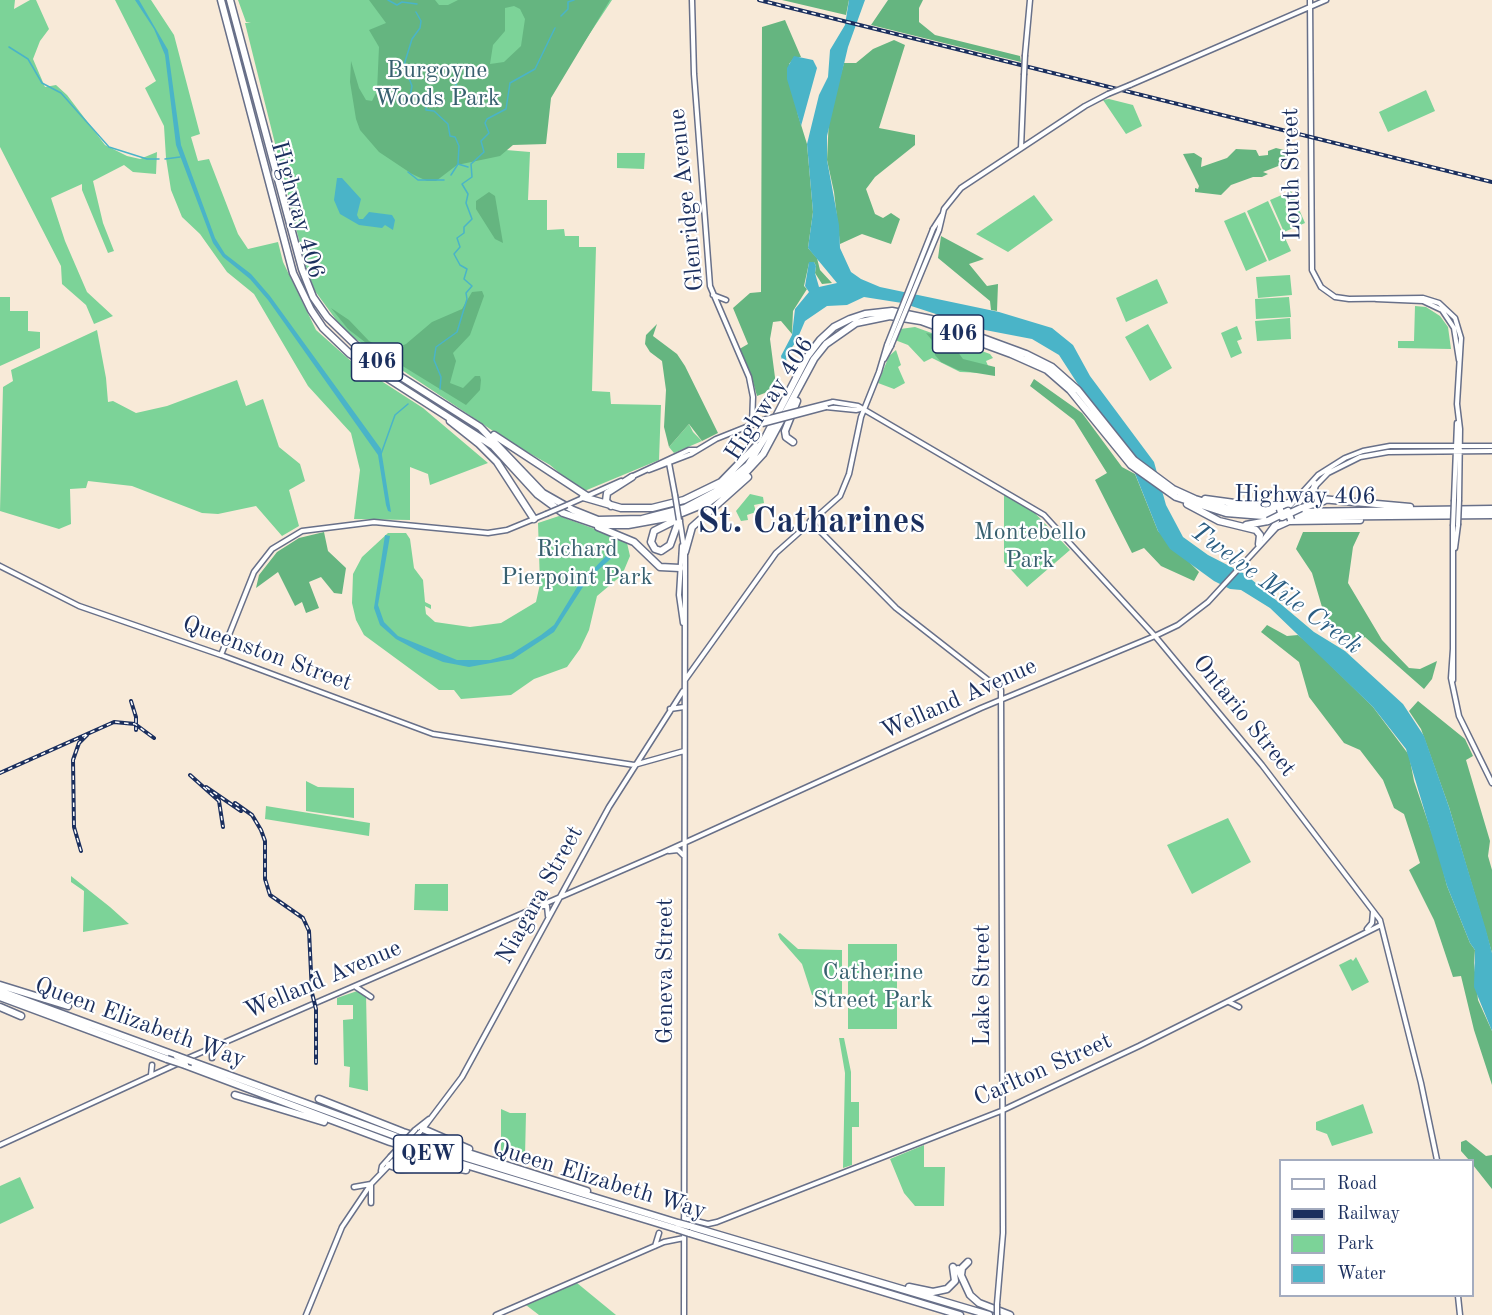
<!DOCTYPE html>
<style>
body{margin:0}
#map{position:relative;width:1492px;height:1315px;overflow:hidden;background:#f8ead8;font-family:"Old Standard TT",serif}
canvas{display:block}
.legend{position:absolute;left:1279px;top:1159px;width:195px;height:138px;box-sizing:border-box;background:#fff;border:2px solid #a4acbf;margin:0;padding:8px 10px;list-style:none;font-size:18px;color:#1b2f5e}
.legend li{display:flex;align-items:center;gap:12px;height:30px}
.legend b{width:30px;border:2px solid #a4acbf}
</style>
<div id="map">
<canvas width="1492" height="1315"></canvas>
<ul class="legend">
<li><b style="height:8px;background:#fff"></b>Road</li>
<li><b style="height:8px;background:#1b2f5e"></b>Railway</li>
<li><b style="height:16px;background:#7cd398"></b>Park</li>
<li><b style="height:16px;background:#4ab4c8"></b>Water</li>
</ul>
</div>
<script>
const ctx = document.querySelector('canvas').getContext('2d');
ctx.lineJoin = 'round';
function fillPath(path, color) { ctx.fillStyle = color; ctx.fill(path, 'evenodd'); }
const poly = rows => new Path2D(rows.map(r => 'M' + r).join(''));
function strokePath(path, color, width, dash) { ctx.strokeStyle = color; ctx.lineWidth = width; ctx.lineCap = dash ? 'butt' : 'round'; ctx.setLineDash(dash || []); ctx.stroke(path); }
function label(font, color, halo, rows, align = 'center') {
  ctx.font = font + ' "Old Standard TT",serif'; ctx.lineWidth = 4.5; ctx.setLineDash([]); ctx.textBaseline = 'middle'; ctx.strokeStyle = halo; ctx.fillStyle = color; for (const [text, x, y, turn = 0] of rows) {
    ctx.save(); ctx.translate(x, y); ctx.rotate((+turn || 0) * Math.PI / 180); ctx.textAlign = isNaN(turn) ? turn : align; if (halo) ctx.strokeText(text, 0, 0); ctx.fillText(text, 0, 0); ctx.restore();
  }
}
const green = poly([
 [0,0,15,0,14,9,30,0,36,0,49,29,40,41,33,59,45,87,56,85,67,95,105,145,127,156,140,159,157,152,156,174,133,172,124,165,93,181,103,223,114,251,108,253,82,190,82,184,51,198,65,241,87,292,113,316,94,324,86,305,62,284,61,266,0,147],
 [115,0,151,0,174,35,200,134,191,137,198,161,209,159,238,234,248,249,278,242,283,262,316,330,352,362,423,408,488,463,430,485,428,474,410,467,410,520,354,519,360,470,351,433,308,386,254,294,227,272,200,234,182,217,171,190,166,158,164,126,145,88,156,81],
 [238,0,612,0,571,62,513,134,506,150,530,152,528,200,547,200,547,230,564,229,565,236,579,236,579,247,596,247,592,391,610,392,611,404,661,405,659,460,582,492,550,465,508,441,345,332,315,291,305,264,245,23,251,23,246,22],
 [1426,90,1435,111,1388,132,1379,112],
 [1109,99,1133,105,1142,126,1126,134,1103,100],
 [617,153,645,153,644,169,617,168],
 [1291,191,1305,223,1284,232,1270,200],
 [1034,195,1053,220,1008,252,976,234],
 [1268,201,1291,251,1269,261,1247,211],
 [1245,212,1267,261,1246,271,1224,221],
 [1290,275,1292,295,1258,298,1256,277],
 [1157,279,1168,303,1126,322,1116,298],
 [0,297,10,297,10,311,28,311,28,331,40,332,40,348,0,366],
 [1289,297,1291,317,1256,319,1255,299],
 [1415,306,1426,307,1440,316,1448,327,1451,349,1398,348,1398,341,1414,341],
 [1290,318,1291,339,1257,341,1255,321],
 [1148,324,1172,368,1150,381,1125,337],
 [1237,326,1242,339,1237,341,1242,353,1231,358,1221,333],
 [915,327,990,354,993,358,986,361,989,368,986,373,960,372,932,358,924,362,908,345,895,340,900,329],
 [97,330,106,378,108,402,113,401,136,413,167,406,237,380,246,406,263,399,279,447,300,464,305,481,289,490,299,526,282,536,256,506,218,514,202,513,132,486,88,481,86,488,70,489,71,524,59,529,0,511,3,387,13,381,11,370],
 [896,350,901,365,898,367,905,383,894,389,878,383,889,356],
 [689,424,693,432,702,441,674,453,669,447],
 [1004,493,1032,510,1070,550,1027,587,1004,562],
 [750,494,763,497,764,503,754,505,756,512,747,515,748,520,741,521,736,511],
 [559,516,620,538,627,543,630,556,622,575,597,596,589,630,580,649,567,667,534,679,511,695,461,699,454,690,439,690,364,635,356,620,352,603,353,574,362,557,388,533,406,533,410,539,414,568,423,580,425,602,431,605,431,609,425,606,426,614,435,622,470,627,501,623,536,602,540,584,538,523],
 [306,781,318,787,354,788,354,818,306,811],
 [266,806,370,823,369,836,265,819],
 [1228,818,1251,862,1192,894,1167,845],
 [71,876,110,907,129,924,83,932,84,891,71,882],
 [415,884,448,884,448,911,414,910],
 [780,933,798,949,842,950,842,998,812,995,802,964,780,939,778,934],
 [848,944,897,944,897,1029,848,1029],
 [1356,957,1369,982,1352,991,1339,965,1351,959,1353,961],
 [360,990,366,994,368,1091,349,1087,350,1067,344,1066,343,1020,353,1019,353,1005,337,1005,337,998],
 [839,1038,844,1038,851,1072,851,1102,859,1102,859,1127,852,1127,852,1165,843,1168,845,1073],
 [1363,1104,1373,1133,1332,1146,1327,1134,1316,1130,1316,1122],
 [501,1109,510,1113,526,1113,525,1157,501,1154],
 [924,1145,924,1167,945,1167,944,1206,915,1206,904,1193,890,1159],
 [20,1177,34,1208,0,1224,0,1186],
 [577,1283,616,1315,539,1315,526,1305]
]);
const forest = poly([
 [369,0,435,0,439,5,448,5,458,0,610,0,551,98,546,144,513,145,500,156,457,165,436,181,427,181,412,174,379,152,360,130,356,119,350,82,351,61,359,88,366,100,372,101,377,91,379,47,369,30,386,23],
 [514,6,520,9,525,19,521,46,504,62,490,64,493,45,505,31,505,8],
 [782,0,849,0,846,15],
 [888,0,923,0,919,8,919,22,935,35,1020,56,1021,62,871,25],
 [785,20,801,57,795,57,789,64,798,115,807,144,813,212,808,248,817,258,820,270,832,283,822,284,815,273,816,266,814,262,809,263,804,286,807,289,793,311,792,334,781,321,773,322,770,339,776,385,770,391,757,396,751,375,736,351,748,344,733,308,750,293,761,292,762,27],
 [894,40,905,45,879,128,915,135,915,145,875,177,866,189,875,214,883,218,891,213,900,219,891,244,862,234,840,244,834,192,827,160,829,117,844,63,856,63,873,49],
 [1276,148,1288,151,1291,161,1263,172,1268,174,1262,177,1253,177,1231,185,1221,195,1195,192,1195,188,1198,189,1199,186,1183,154,1194,153,1202,158,1201,167,1227,158,1236,149,1256,150,1259,156,1268,155,1268,151],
 [489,192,495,196,503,243,495,239,476,209,476,201],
 [941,236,984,259,969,264,987,286,998,284,997,311,991,310,990,301,938,258],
 [482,291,484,296,470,335,453,353,456,361,450,383,463,388,475,376,480,376,481,380,480,390,466,405,370,346,348,329,331,308,349,320,369,341,389,351,406,344,432,322,462,309,472,292],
 [657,324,653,336,677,354,685,366,718,433,702,441,689,424,669,447,664,427,666,390,662,361,650,352,645,344,646,335],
 [926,333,947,337,963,359,995,367,995,376,958,370,941,362,935,355,936,345],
 [1034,379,1082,413,1122,467,1135,474,1158,531,1199,572,1194,581,1161,566,1144,548,1132,553,1095,480,1107,473,1074,420,1030,386],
 [324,532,328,551,346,568,342,594,334,593,321,577,309,582,319,608,306,613,302,602,295,606,278,572,256,588,259,575,277,552,299,538],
 [1303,532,1360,532,1353,547,1348,583,1382,640,1409,668,1420,669,1437,661,1432,679,1424,689,1365,637,1351,645,1337,638,1327,624,1312,573,1296,549],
 [1267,625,1287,636,1298,635,1308,643,1373,707,1409,755,1414,781,1439,854,1447,886,1470,943,1475,950,1474,963,1478,1000,1492,1031,1492,1085,1474,1030,1461,976,1453,977,1434,920,1409,870,1420,863,1404,814,1394,808,1383,780,1360,750,1344,743,1309,697,1299,662,1261,632],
 [1418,701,1465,739,1473,756,1466,760,1490,841,1488,856,1492,870,1492,953,1449,807,1421,729,1409,711],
 [1466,1140,1486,1156,1492,1155,1492,1189,1473,1165,1472,1160,1469,1160,1461,1151,1461,1142]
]);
const water = poly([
 [135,0,139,0,168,50,181,145,215,238,225,254,251,274,270,296,381,449,391,512,388,511,386,505,378,455,268,300,250,279,223,257,213,243,176,145,165,55,154,29],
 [849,0,865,0,848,47,827,136,827,160,839,225,840,248,851,272,861,279,880,287,999,312,1052,328,1073,345,1090,376,1154,462,1166,505,1183,537,1208,555,1245,574,1314,632,1345,651,1403,704,1424,736,1449,807,1486,930,1492,953,1492,1031,1474,987,1475,950,1470,943,1447,886,1406,749,1373,707,1270,608,1241,590,1230,589,1214,581,1170,549,1158,531,1134,471,1059,355,1032,339,985,330,902,303,864,297,847,305,827,306,805,321,796,342,786,355,787,368,784,369,781,356,792,335,795,309,809,292,805,286,809,262,814,262,816,266,815,273,819,287,837,283,808,248,813,212,807,144,819,95,828,77,830,50,845,25],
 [794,56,813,60,817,68,801,126,787,79,787,68],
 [337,178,342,178,361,199,357,215,359,219,363,219,369,212,392,215,395,220,393,230,385,225,382,228,359,225,340,214,334,200],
 [385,535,390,536,378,605,384,622,398,636,457,660,490,660,511,654,541,635,554,625,579,584,607,555,612,545,615,544,617,549,615,555,588,579,554,632,513,659,469,667,443,662,422,653,396,639,380,625,374,608]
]);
const stream = poly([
 [388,0,397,5,402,2,417,4],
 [568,2,574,0],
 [416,12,421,21,420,28,412,39,404,65,412,86,410,98,416,96,419,102,426,101,426,110,434,111,448,124,450,136,455,137,459,146,458,164,468,167],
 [561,16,568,9,568,2],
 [9,47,28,59,42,83,61,93,109,147,147,159,159,159],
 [455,89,457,80],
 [165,159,180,157],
 [408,172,418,180,444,180],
 [451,175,458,164],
 [440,389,441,377,434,360,436,347,457,332,467,299,466,293,472,286,464,279,467,269,460,265,454,254,460,247,457,238,464,233,464,227,472,219,466,203,468,194,462,184,472,177,471,164,484,152,481,141,489,133,485,123,487,119,506,109,510,83,535,69,555,28],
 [381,454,395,415,408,404]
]);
const secondary = poly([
 [692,0,694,74,710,286,749,377,753,397,752,425],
 [1310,0,1312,270,1321,287,1335,297,1349,299,1423,298,1439,303,1455,318,1461,338,1457,404,1460,429,1459,500],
 [1025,55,1030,0],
 [1130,85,1326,0],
 [1021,148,1024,75],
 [933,229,942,215],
 [939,230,944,209,961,188,1085,106,1108,94],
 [713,295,726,300],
 [1376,299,1423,301,1442,310,1454,328,1459,360],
 [884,359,891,346],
 [833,402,858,406,1044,515,1155,636,1262,765,1380,920,1421,1083,1437,1160],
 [826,407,856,410,860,409],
 [669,463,675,495],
 [649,470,691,454,716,439,766,419],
 [631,477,689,450,696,450],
 [1454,500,1457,423],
 [567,505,621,481],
 [1288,508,1318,475,1345,458,1363,451,1390,446,1492,446],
 [1294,508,1328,473,1360,457,1388,452,1492,451],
 [810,521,896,608,1001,690,1003,1233,997,1304],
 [680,522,685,554,684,1315],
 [1264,539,1277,521],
 [682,546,679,595,683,623],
 [1455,548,1458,525],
 [0,566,79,606,221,655,433,734,634,765,684,751],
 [1453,649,1451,678,1459,716,1492,783],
 [221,655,254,572,272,549,302,531,374,522,488,533,507,530,546,514],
 [685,680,776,553,840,496,849,474,861,417,879,372,887,345],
 [1453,680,1453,526],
 [670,709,684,707],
 [669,851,678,850,683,855],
 [541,906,547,906,548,916],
 [1367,929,1372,923,1373,912],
 [356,987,371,997],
 [1229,1002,1239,1007],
 [212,1048,212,1058],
 [186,1059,662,853,981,708,1155,636,1178,625,1208,602,1279,525],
 [151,1075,152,1065],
 [415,1130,429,1119],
 [422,1130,462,1077,609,807,683,691],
 [0,1145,179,1063],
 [381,1171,382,1166,390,1157],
 [371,1184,371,1203],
 [354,1187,371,1184],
 [684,1218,708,1224,717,1222,1001,1111,1139,1046,1381,925],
 [655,1246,659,1233],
 [1458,1296,1460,1315],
 [306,1315,342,1227,371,1184,395,1159],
 [496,1315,664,1242,684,1238]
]);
const highway = poly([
 [221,0,293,273,311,310,323,328,350,354,493,446,537,494,563,513,598,525,628,525,672,517,709,502,739,480,763,454,814,359,826,344,856,323,890,316,921,321,1011,354,1047,370,1070,390,1131,465,1176,497,1226,513,1276,517],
 [230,0,302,269,313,297,327,317,365,354,480,427,543,493,573,510,598,520,642,519,685,508,715,492,748,465,766,436,807,357,820,340,834,327,850,319,865,314,892,311,931,319,1026,354,1052,367,1078,390,1134,460,1173,489,1195,499,1225,508,1284,512],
 [450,421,479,444,497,462,534,519],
 [494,435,587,496],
 [793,442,786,437,785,431,797,401],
 [1315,484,1313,494,1321,499,1410,507],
 [583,497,621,508,652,508,684,500,721,482,756,446],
 [1205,499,1264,507,1285,505,1295,499],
 [1187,504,1219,521,1256,530,1260,535,1259,544],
 [611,506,606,501,607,493,632,477],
 [1301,508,1324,501],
 [1295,512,1492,509],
 [1286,517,1492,515],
 [678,519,654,531,651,542,655,549,661,551,670,545,679,520],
 [1246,525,1268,521],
 [1278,526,1289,521,1360,520],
 [598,527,634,542,660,567,680,568],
 [685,552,692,527,748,477],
 [0,985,68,1006],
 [0,991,177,1056],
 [0,997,167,1059],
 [0,1007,21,1016],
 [193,1062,395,1136,678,1223],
 [185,1065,390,1142,677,1229],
 [235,1095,324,1122],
 [319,1099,403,1132,587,1191],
 [423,1129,469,1149],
 [389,1165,401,1169,449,1167,466,1170],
 [689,1226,989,1315],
 [689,1233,960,1315],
 [958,1269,970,1295,979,1303,1010,1315],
 [961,1275,962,1268,968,1262],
 [909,1287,933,1292,947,1289,955,1281,953,1267]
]);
const rail = poly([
 [759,0,1492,182],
 [131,701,136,717,136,730],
 [0,773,114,722,135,724,154,738],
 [190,775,219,801,223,827],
 [206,787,241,811],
 [235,803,252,815,261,830,265,841,265,879,270,895,303,918,309,931,312,993,316,1009,316,1063],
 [81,851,74,827,73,760,79,743,87,735]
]);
const secondaryBridge = poly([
 [1024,75,1025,55],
 [1108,94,1130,85],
 [887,345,933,229],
 [891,346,939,230],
 [766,419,833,402],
 [762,424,826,407],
 [675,495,679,520],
 [546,514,567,505],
 [1458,525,1459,500],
 [1453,526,1454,500],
 [390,1157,415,1130],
 [395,1159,420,1132],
 [997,1315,997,1304]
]);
const highwayBridge = poly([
 [1280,509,1282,517,1301,508],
 [1268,521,1288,511,1291,520],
 [177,1056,193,1062],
 [167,1059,185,1065],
 [678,1223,689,1226],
 [677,1229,689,1233]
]);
const shields = [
 [958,334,51],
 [377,362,51],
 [428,1154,69]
];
const shieldNames = [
 ["406",958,334],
 ["406",377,362],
 ["QEW",428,1154]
];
const parkNames = [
 ["Burgoyne",437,71],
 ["Woods Park",437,99],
 ["Montebello",1030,533],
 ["Park",1030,561],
 ["Richard",577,550],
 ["Pierpoint Park",577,578],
 ["Catherine",873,973],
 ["Street Park",873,1001]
];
const streetNames = [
 ["Louth Street",1292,174,-91],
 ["Glenridge Avenue",687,200,-96],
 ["Highway 406",297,210,74],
 ["Highway 406",770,399,-57],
 ["Highway 406",1305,496,1],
 ["Queenston Street",267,654,20],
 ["Welland Avenue",959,699,-24],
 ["Ontario Street",1244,716,51],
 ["Niagara Street",540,895,-61],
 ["Geneva Street",666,971,-90],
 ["Welland Avenue",323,980,-23],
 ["Lake Street",983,985,-90],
 ["Queen Elizabeth Way",140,1023,20],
 ["Carlton Street",1043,1070,-24],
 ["Queen Elizabeth Way",599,1180,17]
];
const waterNames = [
 ["Twelve Mile Creek",1276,589,36]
];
const townNames = [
 ["St. Catharines",811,523]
];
fillPath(green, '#7cd398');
fillPath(forest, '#65b580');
fillPath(water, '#4ab4c8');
strokePath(stream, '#4ab4c8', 1.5);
strokePath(secondary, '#687089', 7);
strokePath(highway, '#687089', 9);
strokePath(secondary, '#fff', 4);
strokePath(highway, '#fff', 6);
strokePath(rail, '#1b2f5e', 4);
strokePath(rail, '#fff', 1.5, [4.5]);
strokePath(secondaryBridge, '#687089', 7, []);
strokePath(highwayBridge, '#687089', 9, []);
strokePath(secondaryBridge, '#fff', 4);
strokePath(highwayBridge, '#fff', 6);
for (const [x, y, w] of shields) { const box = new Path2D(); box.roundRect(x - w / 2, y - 19, w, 38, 4.5); ctx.fillStyle = '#fff'; ctx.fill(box); strokePath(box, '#1b2f5e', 1.5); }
label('bold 22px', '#1b2f5e', null, shieldNames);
label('24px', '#38606f', '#fff', parkNames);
label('24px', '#1b2f5e', '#fff', streetNames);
label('italic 26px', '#2b5e83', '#fff', waterNames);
label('bold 36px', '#1b2f5e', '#fff', townNames);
</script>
